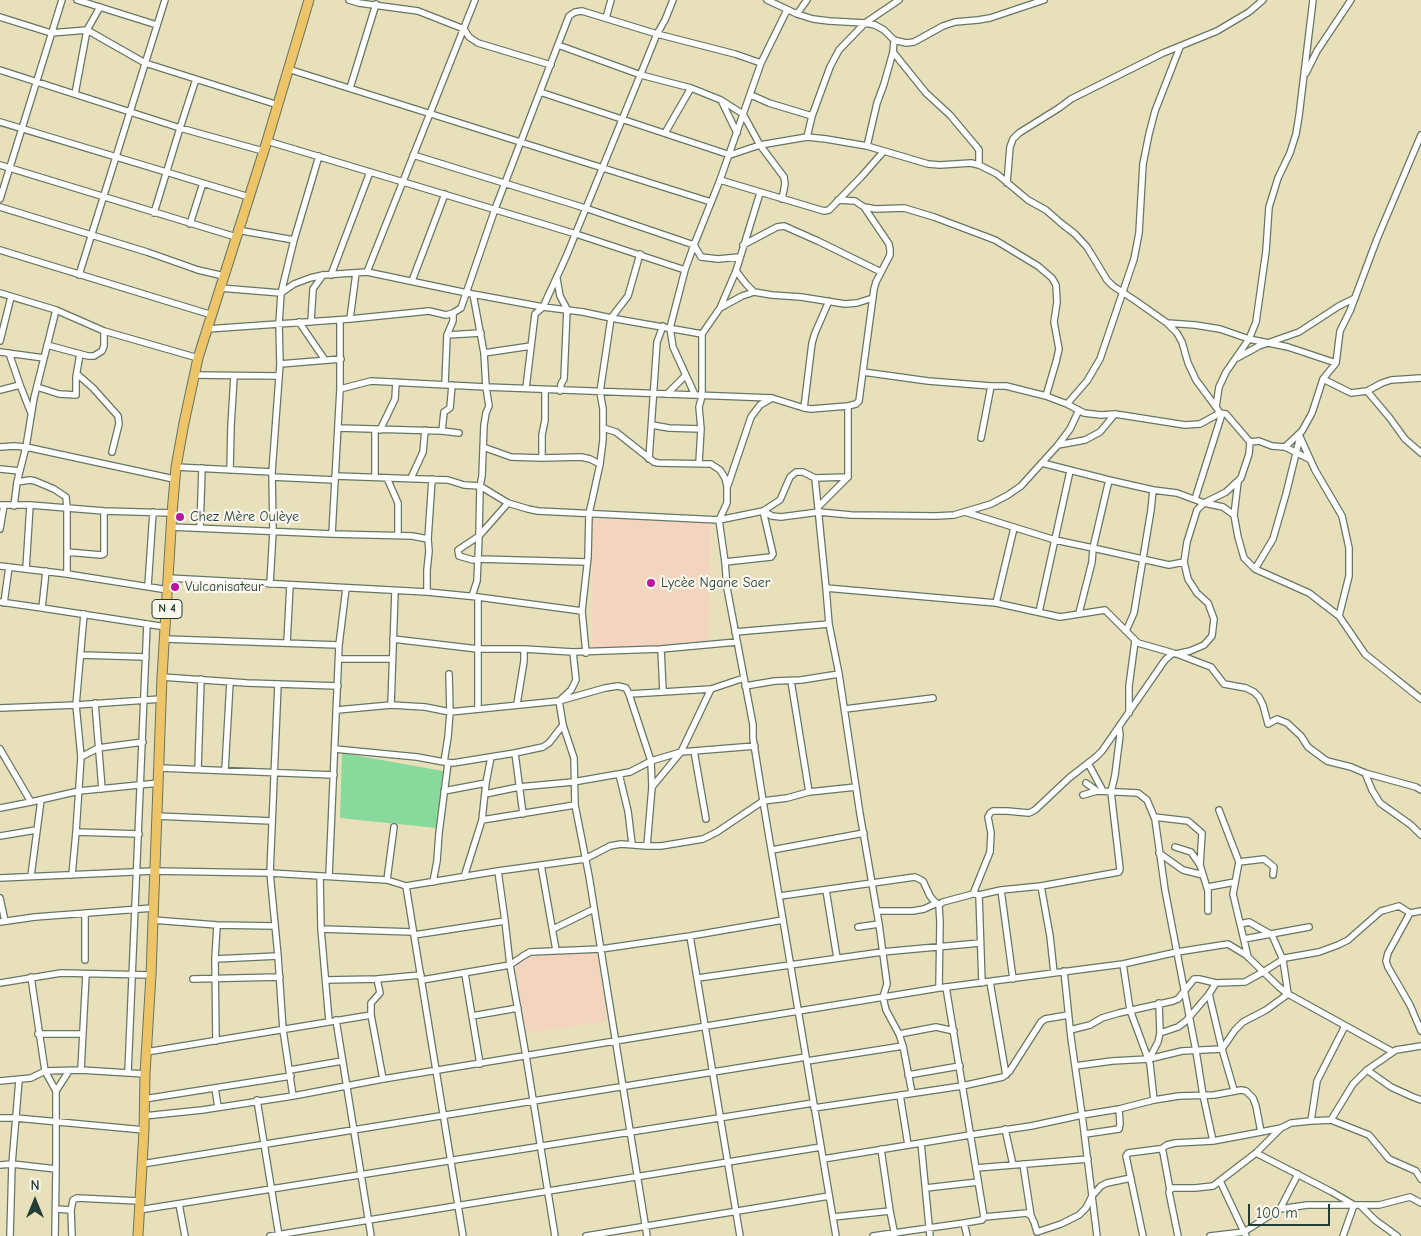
<!DOCTYPE html>
<meta charset="utf-8">
<style>
body{margin:0}
#map{position:relative;width:1421px;height:1236px;overflow:hidden;background:#e8e0ba;font-family:"Comic Neue",sans-serif}
canvas{display:block}
.north{position:absolute;left:10px;top:1176px;width:50px;height:50px;-webkit-text-stroke:4px #fbf7ec;paint-order:stroke;rotate:0deg;font-size:14px;font-weight:700;line-height:20px;text-align:center;color:#1f3d34}
.north::after{content:'';display:block;margin:auto;width:18px;height:22px;background:#1f3d34;clip-path:polygon(50% 0,100% 100%,50% 72%,0 100%)}
.scale{position:absolute;left:1248px;top:1204px;width:82px;height:22px;box-sizing:border-box;border:2px solid #1f3d34;border-top:0;padding-left:6px;font-size:15px;line-height:18px;white-space:nowrap;color:#1f3d34;-webkit-text-stroke:4px #fbf7ec;paint-order:stroke}
</style>
<div id="map">
<canvas width="1421" height="1236"></canvas>
<div class="north">N</div>
<div class="scale">100 m</div>
</div>
<script>
const ctx = document.querySelector('canvas').getContext('2d');
ctx.lineJoin = 'round';
function fillPath(path, color) { ctx.fillStyle = color; ctx.fill(path, 'evenodd'); }
const poly = rows => new Path2D(rows.map(r => 'M' + r).join(''));
function strokePath(path, color, width, dash) { ctx.strokeStyle = color; ctx.lineWidth = width; ctx.lineCap = dash ? 'butt' : 'round'; ctx.setLineDash(dash || []); ctx.stroke(path); }
function label(font, color, halo, rows, align = 'center') {
  ctx.font = font + ' "Comic Neue",sans-serif'; ctx.lineWidth = 4.5; ctx.setLineDash([]); ctx.textBaseline = 'middle'; ctx.strokeStyle = halo; ctx.fillStyle = color; for (const [text, x, y, turn = 0] of rows) {
    ctx.save(); ctx.translate(x, y); ctx.rotate((+turn || 0) * Math.PI / 180); ctx.textAlign = isNaN(turn) ? turn : align; if (halo) ctx.strokeText(text, 0, 0); ctx.fillText(text, 0, 0); ctx.restore();
  }
}
const built = poly([
 [592,519,711,522,708,644,592,651],
 [597,953,607,1021,526,1033,514,957]
]);
const green = poly([
 [342,753,443,771,436,828,340,818]
]);
const street = poly([
 [77,0,157,25],
 [349,0,359,3,418,11,464,29,469,37,478,43,551,65],
 [767,0,797,14,813,19,829,21,865,23,875,25,884,30,894,40,906,43,914,42,943,26,955,22,978,20,990,18,1044,0],
 [797,14,807,0],
 [0,17,51,33,87,30,145,63,278,105],
 [606,18,611,0],
 [558,45,641,75,691,88,721,100,743,114,760,145,784,177,785,184,782,199],
 [893,52,926,93,950,115,976,146,979,150,979,165],
 [288,69,711,202],
 [0,70,180,128,263,151],
 [1306,73,1317,51,1351,0],
 [350,88,376,4],
 [540,92,730,155,760,145,807,137,826,139,867,146,928,164,940,165,971,163,979,165,997,174,1028,200,1046,210,1062,224,1075,234,1087,247,1107,280,1113,286,1136,301,1167,323,1177,333,1182,342,1188,363,1196,380,1216,407,1220,413,1221,417,1195,499],
 [75,94,87,30,100,7],
 [751,95,769,103,812,116],
 [722,102,737,133],
 [0,122,249,197],
 [665,133,691,88],
 [807,137,812,116,830,67,839,50,865,23,899,0],
 [267,141,576,234,685,270],
 [867,146,877,103,884,84,893,52,894,40],
 [413,155,585,208,694,245,701,257,718,259,739,257],
 [0,165,236,237],
 [720,180,824,211,829,210,862,176,883,152],
 [1007,183,1010,147,1013,139,1019,133,1059,108,1071,99,1163,53,1217,31,1249,12,1263,0],
 [0,199,62,0],
 [0,207,147,252,198,270,224,276],
 [864,207,876,209,904,208,934,217,995,240,1038,266,1052,278,1056,285,1057,302,1054,322,1059,349,1056,362,1046,396],
 [154,213,180,128,196,79],
 [190,224,203,183],
 [237,230,294,240],
 [743,245,777,227,784,226,818,241,881,272],
 [0,250,212,315],
 [736,271,746,284,754,292],
 [367,272,475,0],
 [79,275,165,0],
 [331,275,370,172],
 [557,279,560,296,567,309,564,379,561,384,560,391],
 [412,281,445,194],
 [220,288,281,293,294,284,310,278,323,275,367,272,467,293,543,307,583,312,611,318,702,334],
 [0,293,56,310,104,331,198,358],
 [473,294,484,353,486,387,489,406,486,413,484,425,482,476,480,486,479,536,478,559,473,560,459,556,458,550,479,536,508,503],
 [720,308,742,296,754,292,772,295,801,297,845,304,857,303,873,298],
 [350,319,356,273],
 [299,322,325,360],
 [311,322,313,289,323,275],
 [1167,323,1195,325,1220,329,1249,339,1288,347,1336,363],
 [207,329,350,319,429,311,446,315,453,313],
 [447,335,481,333],
 [0,341,11,297],
 [47,345,88,356,94,356,102,351,104,346,104,331],
 [0,352,44,358],
 [484,353,531,346],
 [1237,358,1259,346,1299,332,1339,306,1355,298],
 [280,364,341,359],
 [863,372,928,381,991,386,1006,386,1046,396,1067,404,1084,413,1101,415,1115,414,1185,425,1200,424,1220,413,1226,414,1250,442],
 [77,374,93,388,118,416,119,424,112,452],
 [194,375,279,376],
 [1323,379,1351,393,1367,391,1382,383,1391,380,1421,378],
 [445,384,447,335,453,321,453,313,461,308,495,209,569,16,575,12,582,11,657,34,735,54,761,63],
 [20,385,31,413],
 [452,385,450,408,444,412,442,431,459,433],
 [37,387,59,394,76,395,76,377,80,354],
 [526,388,535,314,543,307,566,257,657,34,665,20,673,0],
 [340,389,371,381,486,387,772,398,804,408,811,409,848,406,856,404,859,401,874,289,876,282,890,255,890,250,889,244,864,207,855,201,838,200],
 [0,390,20,385,9,353],
 [1367,391,1389,417,1405,439,1421,453],
 [667,394,685,376],
 [695,395,673,347,670,328,685,270,694,245,720,180,761,63,787,10],
 [1067,404,1087,381,1100,359,1134,259,1139,233,1143,164,1149,134,1155,111,1180,47],
 [1216,407,1219,387,1226,372,1249,339,1256,322,1266,251,1269,207,1278,178,1290,153,1296,134,1299,116,1313,0],
 [804,408,812,343,815,333,829,301],
 [652,425,669,428,701,429],
 [338,428,442,431],
 [603,428,616,432,654,462,658,463,711,464,720,470,725,478,727,486,727,503,719,520,725,562,727,588,753,725,753,738,763,801,836,1236],
 [380,430,395,399,396,382],
 [1300,437,1315,470,1342,516,1349,548,1349,576,1339,616],
 [981,438,991,386],
 [1058,445,1085,440,1100,432,1115,414],
 [0,447,14,446,26,447,174,479],
 [483,447,511,457,542,458,542,435,545,420,545,390],
 [1285,447,1309,459],
 [542,458,581,457,590,459,600,464],
 [649,459,657,342,663,326],
 [699,463,701,429,699,407,702,396,702,334,720,308,736,271,760,193],
 [1042,463,1109,480,1153,490,1177,493,1204,503,1223,507,1234,515,1238,537,1244,558,1255,569,1309,593,1339,616,1365,654,1421,699],
 [176,467,272,472],
 [0,469,20,471],
 [230,470,231,426,234,376],
 [335,476,448,480,464,485,480,486,508,503,528,509,538,511,719,520,763,511,780,500,790,477,796,472,803,472,815,478,848,477,848,406],
 [272,477,335,480],
 [375,477,375,430],
 [387,478,398,503,398,535],
 [411,478,423,452,425,430],
 [815,478,826,588,996,603,1060,617,1105,610,1138,643,1173,653],
 [1109,480,1093,548,1169,565,1184,562],
 [17,482,30,480,35,481,54,489,66,497,67,508,67,574],
 [728,485,751,417,760,405,772,398],
 [0,505,30,505,104,511,172,513],
 [14,506,17,482,26,447,34,398,56,310],
 [818,507,848,477],
 [763,511,772,516,781,517,819,512,851,515,936,516,954,515,991,504,1008,495,1021,486,1058,445,1070,429,1079,410],
 [965,512,1055,540,1093,548,1092,562,1079,613],
 [1234,515,1238,482],
 [171,527,332,534,412,536,428,539],
 [200,528,202,468],
 [0,529,4,505],
 [332,534,340,389,340,320],
 [67,552,101,555,104,554,104,511],
 [725,562,771,557,773,554,763,511],
 [0,566,67,574,168,590],
 [26,569,30,505],
 [1255,569,1273,539,1286,494,1300,437],
 [168,578,427,592,478,597,582,611,586,653],
 [270,584,273,531,272,472,280,364,279,324,281,293,294,240,319,156],
 [148,586,153,512],
 [826,588,829,624,839,674],
 [427,592,427,570,429,551,428,539,432,479],
 [472,596,477,581,478,559,587,562],
 [478,597,478,708],
 [0,602,42,608,166,627],
 [4,603,9,567],
 [996,603,1014,528],
 [42,608,46,571],
 [582,611,588,557,589,514,600,464,603,440,603,409,600,392,611,318,628,296,640,254],
 [1039,612,1070,471],
 [84,614,76,705,81,757,76,832,139,834],
 [1126,631,1134,613,1151,510,1153,490],
 [735,632,829,624],
 [165,639,339,645],
 [393,639,478,649,524,649,573,652],
 [287,643,290,585],
 [1177,654,1211,667,1224,684,1246,688,1254,692,1259,697,1263,705,1268,724,1277,719,1287,723,1301,736,1308,747,1327,761,1351,767,1365,773,1416,787,1421,790],
 [81,655,146,657],
 [339,659,392,659],
 [162,677,247,683,338,686],
 [791,681,809,792],
 [278,684,270,873,278,956,283,1030,293,1096],
 [745,686,775,681,801,680,839,674,860,814,879,924,887,984,883,997,886,1010,899,1034,903,1046,912,1093],
 [663,692,711,689],
 [629,694,663,692,661,649],
 [95,703,102,789],
 [517,704,524,661,524,649],
 [391,705,395,591],
 [0,708,76,705,161,699],
 [845,709,933,698],
 [337,710,391,705,425,707,450,712,559,701,605,688,618,686,626,688,629,694,651,761,652,787,647,846],
 [1129,713,1129,686,1135,641],
 [0,749,31,802],
 [335,749,417,757,444,762,448,737,450,712,449,674],
 [694,751,706,819],
 [515,753,523,814],
 [81,757,98,748,143,742],
 [444,762,453,763,515,753,543,747,549,743,563,725],
 [1088,763,1103,791],
 [159,768,334,775],
 [198,769,201,679],
 [225,770,230,682],
 [1365,773,1372,790,1380,803,1411,825,1421,835],
 [619,774,628,811,632,844],
 [1086,783,1097,791],
 [652,787,681,752,711,689,744,678],
 [444,791,486,783],
 [485,794,519,787,573,782,630,772,651,761,681,752,755,746],
 [1083,795,1097,791,1138,793,1147,800,1155,819,1165,890,1196,1051,1203,1095,1213,1141],
 [0,808,31,802,79,791,159,783],
 [1219,810,1239,862],
 [156,816,272,821],
 [1154,817,1188,821,1202,833,1200,865,1208,891],
 [482,820,575,805],
 [0,836,36,830],
 [1175,847,1191,852,1200,865],
 [772,850,864,833],
 [1159,853,1183,870,1203,875],
 [541,865,556,950],
 [498,871,505,921,510,965,526,1056,555,1236],
 [72,875,76,832],
 [31,876,41,800],
 [320,876,321,929,329,1021],
 [329,876,339,645,346,588],
 [464,877,482,820,486,783,491,757],
 [0,878,154,871,270,873,387,880,406,886,498,871,585,859,610,846,621,844,647,846,661,846,703,839,717,832,763,801,787,798,809,792,856,787],
 [387,880,394,827],
 [433,882,437,861,439,833,448,763],
 [406,886,463,1236],
 [826,890,837,958],
 [1001,890,1013,979],
 [975,894,979,895,1001,890,1041,886],
 [979,895,982,983],
 [780,896,915,877,923,881,930,896,934,901,939,905],
 [0,898,5,921],
 [877,911,913,911,924,909,937,903],
 [1208,911,1208,887,1235,882],
 [1410,913,1388,953,1386,961,1388,967,1410,1005,1421,1031],
 [153,920,217,925,275,926],
 [0,922,35,917,153,908],
 [858,927,879,924],
 [321,929,413,932],
 [553,929,594,909],
 [414,935,505,921],
 [690,936,740,1236],
 [1244,939,1309,927],
 [1248,957,1233,894,1239,862,1264,859,1274,867,1273,875],
 [215,959,278,956],
 [85,960,85,913],
 [1123,964,1130,1010,1150,1064,1154,1100,1179,1096,1214,1095,1241,1090,1246,1091,1253,1098,1256,1106,1261,1132,1281,1128],
 [1064,971,1071,1038,1082,1115,1097,1236],
 [1054,973,1050,936,1041,886,1119,872,1120,869,1111,792,1115,775,1120,735,1119,728],
 [465,974,480,1064],
 [698,978,882,952,980,943],
 [193,979,280,977],
 [377,979,380,993,371,1003,371,1015,383,1079],
 [326,980,377,979,421,975],
 [422,980,510,965,523,956,530,952,601,949,690,936,783,920],
 [990,982,1006,1075],
 [0,983,61,973,151,975],
 [939,988,940,922,939,905,943,902,973,894,990,852,991,833,988,817,990,813,993,811,1007,811,1029,813,1035,810,1069,778,1096,757,1102,751,1165,660,1173,653,1176,654,1190,651,1204,645,1212,636,1214,619,1208,603,1197,593,1188,579,1184,562,1187,542,1197,510,1204,503,1226,492,1241,478,1249,454,1250,442,1259,441,1272,446,1285,447,1302,431,1312,413,1323,379,1336,363,1340,331,1350,311,1377,239,1421,135],
 [1209,994,1222,1049,1234,1090],
 [472,1016,518,1008],
 [336,1020,371,1236],
 [1070,1030,1090,1025,1102,1018,1119,1013,1173,1001,1178,999,1194,979,1199,979,1216,983,1245,982,1263,972,1285,958,1319,952,1338,945,1348,940,1381,911,1385,910,1399,906,1410,913,1421,911],
 [1160,1033,1178,1027,1186,1021,1209,994,1216,983],
 [38,1034,83,1034],
 [899,1034,936,1027,954,1031],
 [216,1041,215,959,217,925],
 [146,1052,371,1015],
 [1149,1059,1158,1042,1160,1033,1159,1003],
 [807,1061,903,1046],
 [1075,1066,1112,1061,1149,1059,1182,1051,1222,1049,1235,1030,1243,1022,1266,1010,1288,994,1283,960,1272,935,1249,922,1240,924],
 [81,1070,86,974],
 [290,1070,342,1061],
 [1367,1070,1391,1087,1413,1097,1421,1100],
 [128,1073,147,624],
 [908,1075,960,1066],
 [0,1081,31,1078,45,1071,81,1070,145,1074],
 [215,1088,218,1107],
 [56,1091,69,1071],
 [900,1095,908,1145],
 [144,1099,291,1076],
 [257,1100,279,1236],
 [814,1108,962,1086,1003,1077,1009,1072,1041,1022,1045,1019,1068,1015],
 [144,1116,202,1110,293,1096,383,1079,939,988,1123,964,1177,952,1228,944,1246,955,1279,987,1288,994,1393,1052],
 [0,1118,16,1118,144,1130],
 [1331,1120,1353,1084,1367,1070,1396,1050,1421,1046],
 [1311,1121,1331,1120,1369,1135,1389,1159,1416,1171,1421,1179],
 [1005,1129,1013,1165],
 [1085,1134,1119,1129,1120,1124,1119,1109],
 [921,1143,930,1236],
 [881,1149,890,1211,895,1236],
 [1161,1149,1167,1145,1175,1143,1213,1141,1261,1132],
 [1256,1153,1332,1192,1354,1205,1379,1205,1410,1197,1421,1203],
 [823,1159,970,1135,1031,1126,1082,1115,1119,1109,1154,1100],
 [142,1164,806,1057],
 [1023,1164,1031,1216],
 [0,1165,12,1164,56,1169,56,1091,45,1071,31,977],
 [976,1168,1088,1159],
 [1220,1181,1246,1236],
 [926,1188,978,1182],
 [1170,1190,1173,1188,1195,1188,1213,1186,1256,1153,1281,1128,1291,1123,1311,1121,1317,1081,1345,1026],
 [179,1204,185,1236],
 [1361,1206,1375,1220,1397,1236],
 [56,1209,71,1210,73,1200,77,1198,139,1201],
 [1280,1209,1298,1174],
 [71,1210,72,1236],
 [139,1210,813,1103],
 [833,1217,890,1211],
 [984,1217,1027,1213,1031,1216,1034,1222,1037,1232,1061,1224,1079,1215,1086,1208,1092,1196,1101,1186,1107,1183,1131,1178],
 [964,1223,967,1236],
 [10,1236,12,1164,19,1080],
 [55,1236,56,1169],
 [270,1236,821,1147],
 [586,1236,829,1196],
 [647,1236,589,876,575,805,574,758,563,725,559,701,571,690,576,680,573,652,661,649,737,642],
 [873,1236,964,1223,982,1220,984,1217,946,987],
 [1143,1236,1126,1156,1128,1153,1159,1149,1161,1149,1163,1152,1170,1190,1169,1192,1178,1236],
 [1210,1236,1244,1232,1280,1209,1307,1205,1354,1205,1343,1236]
]);
const primary = poly([
 [138,1236,144,1130,145,1074,151,975,162,677,172,513,176,467,184,423,198,358,267,141,309,0]
]);
const markers = [
 [180,517,5,"#b5179e"],
 [651,583,5,"#b5179e"],
 [175,587,5,"#b5179e"]
];
const shields = [
 [167,609,30]
];
const shieldNames = [
 ["N 4",167,609]
];
const poiNames = [
 ["Chez Mère Oulèye",190,517],
 ["Lycèe Ngane Saer",661,583],
 ["Vulcanisateur",185,587]
];
fillPath(built, '#f3d4bf');
fillPath(green, '#87da9b');
strokePath(street, '#657663', 8);
strokePath(primary, '#657663', 11);
strokePath(street, '#fff', 5.5);
strokePath(primary, '#eec469', 9);
for (const [x, y, r, color] of markers) { const dot = new Path2D(); dot.arc(x, y, r, 0, 2 * Math.PI); ctx.fillStyle = color; ctx.fill(dot); strokePath(dot, '#fbf7ec', 2); }
for (const [x, y, w] of shields) { const box = new Path2D(); box.roundRect(x - w / 2, y - 9.5, w, 19, 4); ctx.fillStyle = '#fbf7ec'; ctx.fill(box); strokePath(box, '#1f3d34', 1); }
label('bold 12px', '#1f3d34', null, shieldNames);
label('14px', '#1f3d34', '#fbf7ec', poiNames, 'left');
</script>
